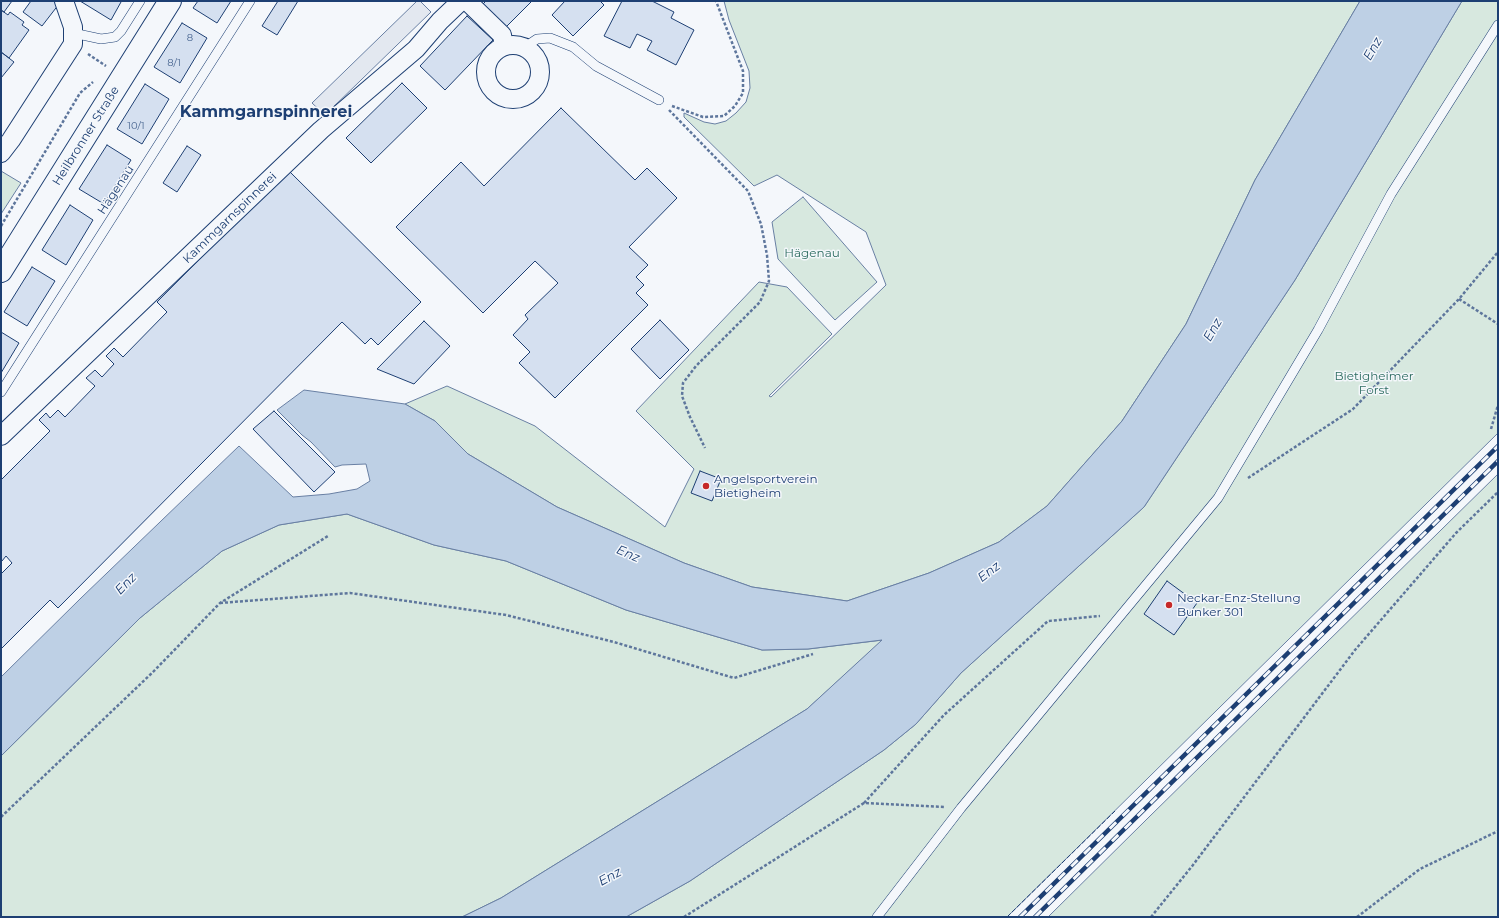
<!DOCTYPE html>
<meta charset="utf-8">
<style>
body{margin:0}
#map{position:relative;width:1499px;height:918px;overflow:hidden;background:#f4f7fb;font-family:Montserrat,sans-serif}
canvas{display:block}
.frame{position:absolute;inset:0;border:2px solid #1d3f73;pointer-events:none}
</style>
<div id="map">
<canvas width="1499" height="918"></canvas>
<div class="frame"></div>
</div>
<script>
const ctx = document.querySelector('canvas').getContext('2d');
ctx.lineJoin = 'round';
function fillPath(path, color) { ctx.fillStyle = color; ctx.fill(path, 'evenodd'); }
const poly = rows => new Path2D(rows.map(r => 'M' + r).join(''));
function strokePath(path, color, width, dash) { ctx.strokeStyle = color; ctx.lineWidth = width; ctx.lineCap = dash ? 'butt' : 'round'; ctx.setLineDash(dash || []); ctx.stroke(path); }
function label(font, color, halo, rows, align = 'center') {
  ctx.font = font + ' Montserrat,sans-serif'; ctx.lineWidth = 3; ctx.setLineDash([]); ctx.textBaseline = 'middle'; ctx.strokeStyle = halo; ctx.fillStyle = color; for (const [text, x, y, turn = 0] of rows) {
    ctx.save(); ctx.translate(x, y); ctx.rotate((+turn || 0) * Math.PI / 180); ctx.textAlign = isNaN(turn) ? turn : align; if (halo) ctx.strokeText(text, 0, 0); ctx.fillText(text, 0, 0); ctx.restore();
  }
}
const green = poly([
 [724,1,1360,1,1255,180,1186,324,1122,421,1047,506,999,542,929,573,847,601,752,587,684,563,557,507,468,454,435,421,405,404,447,386,535,426,665,527,694,469,636,411,759,282,787,287,832,334,769,396,771,397,886,285,866,232,777,175,754,186,684,117,684,113,704,122,715,124,726,121,736,113,746,102,750,88,749,71,729,20,724,1],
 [1462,1,1498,1,1498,433,1007,917,626,917,690,881,884,750,916,724,961,673,1144,507,1295,280,1462,1],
 [1,171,21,183,1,214,1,171],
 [803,197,877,282,835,320,778,259,772,222,803,197],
 [1498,474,1498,917,1048,917,1148,818,1498,474],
 [347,514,434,545,506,561,626,610,762,650,808,649,883,640,807,709,501,898,462,917,1,917,1,756,140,618,222,551,279,525,347,514]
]);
const parking = poly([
 [417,1,420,1,431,12,325,115,312,103,417,1]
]);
const water = poly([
 [1360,1,1462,1,1295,280,1144,507,961,673,916,724,884,750,690,881,626,917,462,917,501,898,807,709,882,640,808,649,762,650,626,610,506,561,434,545,347,514,279,525,222,551,140,618,1,756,1,677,81,598,239,446,293,497,329,494,357,489,370,481,366,464,342,465,335,467,311,442,302,435,277,410,304,390,405,404,435,421,468,454,557,507,684,563,752,587,847,601,929,573,999,542,1047,506,1122,421,1186,324,1255,180,1360,1]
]);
const building = poly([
 [1,1,12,1,4,12,1,10,1,1],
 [31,1,56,1,59,4,42,26,23,12,31,1],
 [80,1,120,1,121,2,111,20,80,1],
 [198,1,231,1,217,23,193,8,198,1],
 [278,1,298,1,277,35,262,26,278,1],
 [486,1,532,1,505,28,482,5,486,1],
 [565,1,600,1,604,5,573,36,552,15,565,1],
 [622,1,652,1,674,12,671,18,694,30,676,65,647,50,652,41,637,34,630,48,604,36,622,1],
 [1,10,8,15,10,12,24,22,22,25,29,30,9,58,1,52,1,10],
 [467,16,493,40,445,90,420,66,467,16],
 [182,23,207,38,180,83,154,67,182,23],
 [1,52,14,62,1,78,1,52],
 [402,83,427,108,371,163,346,138,402,83],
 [145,84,169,99,142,144,117,129,145,84],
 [561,108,635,180,647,168,677,198,629,247,648,265,636,277,644,285,636,293,648,305,555,398,519,363,530,352,513,335,528,319,525,315,558,283,535,261,483,313,396,227,461,162,484,186,561,108],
 [107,145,131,160,104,204,79,189,107,145],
 [187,146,201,155,177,192,163,183,187,146],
 [288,170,421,302,378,345,371,338,365,344,342,322,58,608,50,600,1,649,1,574,12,563,6,556,2,561,1,560,1,480,50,431,39,420,46,413,50,418,58,410,65,417,95,386,86,378,95,370,102,377,114,364,106,356,114,348,123,357,167,312,157,302,288,170],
 [70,205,93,220,66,265,42,250,70,205],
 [32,267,55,281,27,326,4,312,32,267],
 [660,320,689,350,660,379,631,349,660,320],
 [424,321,450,346,414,384,377,369,424,321],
 [1,332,19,343,1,373,1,332],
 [274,411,335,472,314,492,253,429,274,411],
 [700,471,721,479,712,501,691,493,700,471],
 [1167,581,1197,603,1174,635,1144,614,1167,581]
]);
const path = poly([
 [88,54,106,66],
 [672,106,703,117,724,116,735,106,743,93,743,71,716,1],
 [669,110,748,191,761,224,767,255,769,281,760,302,696,366,683,383,682,396,690,417,705,448],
 [1,226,80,93,93,82],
 [1459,299,1498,324],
 [1491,429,1498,405],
 [1248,478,1353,409,1459,299,1498,252],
 [220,603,350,593,506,615,614,642,734,678,813,654],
 [864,803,944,715,1048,621,1100,616],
 [1,817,153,672,220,603,328,536],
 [684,917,864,803,944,807],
 [1151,917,1193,865,1355,650,1456,533,1498,492],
 [1357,917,1420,869,1498,831]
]);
const lane = poly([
 [73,33,101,39,115,37,121,31,140,1],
 [525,47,537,39,550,38,573,47,596,66,659,100],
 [1,392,250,1],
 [877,917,961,808,1218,498,1318,330,1391,194,1498,25]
]);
const street = poly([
 [467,1,502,35,504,46],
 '486 72a27 27 0 1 1 54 0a27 27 0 1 1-54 0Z',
 [1,153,11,140,73,44,73,27,64,1],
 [1,436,321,130,416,49,440,21,461,1]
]);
const primary = poly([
 [1,271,170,1]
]);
const rail = poly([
 [1020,917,1498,446],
 [1035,917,1498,461]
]);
const fence = poly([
 [1007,917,1115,811]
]);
const markers = [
 [706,486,4,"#c62828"],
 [1169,605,4,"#c62828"]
];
const numberNames = [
 ["8",190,38],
 ["8/1",174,63],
 ["10/1",136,126]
];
const streetNames = [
 ["Heilbronner Straße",86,136,-58],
 ["Hägenau",116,190,-57],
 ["Kammgarnspinnerei",230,218,-44]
];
const parkNames = [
 ["Hägenau",812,253],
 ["Bietigheimer",1374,376],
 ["Forst",1374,390]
];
const poiNames = [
 ["Angelsportverein",714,479],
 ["Bietigheim",714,493],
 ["Neckar-Enz-Stellung",1177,598],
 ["Bunker 301",1177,612]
];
const waterNames = [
 ["Enz",1373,49,-60],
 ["Enz",1213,330,-60],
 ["Enz",628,554,23],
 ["Enz",989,572,-38],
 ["Enz",126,584,-46],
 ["Enz",610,877,-28]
];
const districtNames = [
 ["Kammgarnspinnerei",266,112]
];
fillPath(green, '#d7e8df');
strokePath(green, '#687fa3', 1);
fillPath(parking, '#e3e8f0');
strokePath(parking, '#687fa3', 1);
fillPath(water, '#bed0e5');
strokePath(water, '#687fa3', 1);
fillPath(building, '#d5e0f0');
strokePath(building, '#1d3f73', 1);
strokePath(lane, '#1d3f73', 10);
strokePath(street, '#1d3f73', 20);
strokePath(primary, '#1d3f73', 24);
strokePath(path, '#5e769c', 2.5, [3, 2]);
strokePath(lane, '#f4f7fb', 9);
strokePath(street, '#f4f7fb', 18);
strokePath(primary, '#f4f7fb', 22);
strokePath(rail, '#1d3f73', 4.5);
strokePath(rail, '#f4f7fb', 3, [9]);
strokePath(fence, '#1d3f73', 1, [5, 2]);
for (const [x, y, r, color] of markers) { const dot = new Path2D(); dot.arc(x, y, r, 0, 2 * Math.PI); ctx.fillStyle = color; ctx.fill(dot); strokePath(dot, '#f4f7fb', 1.5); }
label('10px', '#4b6792', null, numberNames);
label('12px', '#1d3f73', '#f4f7fb', streetNames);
label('12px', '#2c6c60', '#f4f7fb', parkNames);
label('12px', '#1d3f73', '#f4f7fb', poiNames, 'left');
label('italic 13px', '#1d3f73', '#f4f7fb', waterNames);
label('bold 16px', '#1d3f73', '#f4f7fb', districtNames);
</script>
